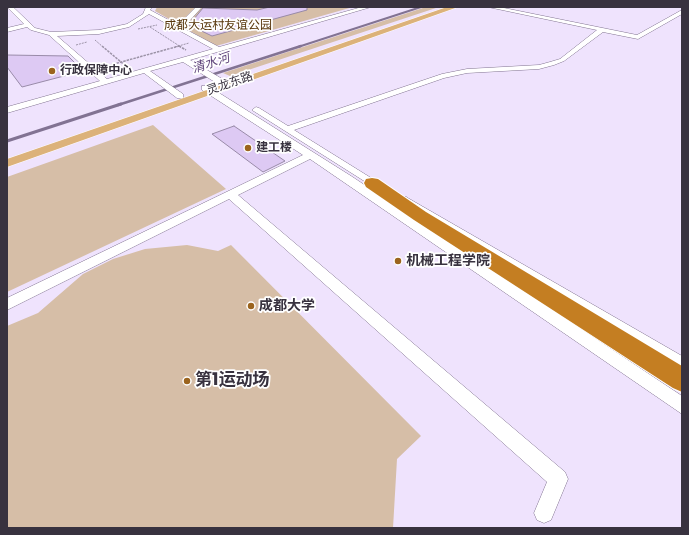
<!DOCTYPE html>
<meta charset="utf-8">
<style>
body{margin:0}
#map{position:relative;width:689px;height:535px;overflow:hidden;background:#efe3fd;font-family:Poppins,sans-serif}
canvas{display:block}
.frame{position:absolute;inset:0;border:8px solid #38323f;pointer-events:none}
</style>
<div id="map">
<canvas width="689" height="535"></canvas>
<div class="frame"></div>
</div>
<script>
const ctx = document.querySelector('canvas').getContext('2d');
ctx.lineJoin = 'round';
function fillPath(path, color) { ctx.fillStyle = color; ctx.fill(path, 'evenodd'); }
const poly = rows => new Path2D(rows.map(r => 'M' + r).join(''));
function strokePath(path, color, width, dash) { ctx.strokeStyle = color; ctx.lineWidth = width; ctx.lineCap = dash ? 'butt' : 'round'; ctx.setLineDash(dash || []); ctx.stroke(path); }
function label(font, color, halo, rows, align = 'center') {
  ctx.font = font + ' Poppins,"Noto Sans SC",sans-serif'; ctx.lineWidth = 3.5; ctx.setLineDash([]); ctx.textBaseline = 'middle'; ctx.strokeStyle = halo; ctx.fillStyle = color; for (const [text, x, y, turn = 0] of rows) {
    ctx.save(); ctx.translate(x, y); ctx.rotate((+turn || 0) * Math.PI / 180); ctx.textAlign = isNaN(turn) ? turn : align; if (halo) ctx.strokeText(text, 0, 0); ctx.fillText(text, 0, 0); ctx.restore();
  }
}
const green = poly([
 [157,7,353,7,216,46,155,11],
 [426,7,439,7,230,76,223,73],
 [153,125,226,189,7,292,7,177],
 [187,245,218,251,231,245,421,436,397,459,393,528,7,528,7,326,38,313,83,274,113,259,145,249]
]);
const streamFar2 = poly([
 [298,47,421,7]
]);
const streamFar1 = poly([
 [118,105,301,46]
]);
const stream = poly([
 [7,141,121,104]
]);
const building = poly([
 [270,7,307,7,307,10,212,36,189,25,203,8,257,10,270,7],
 [7,55,68,56,83,71,22,87,7,67,7,55],
 [234,126,285,161,263,172,212,134,234,126]
]);
const pathFar1 = poly([
 [150,27,181,47],
 [138,29,157,25],
 [95,40,103,47],
 [76,45,87,42],
 [175,47,189,43]
]);
const path = poly([
 [102,46,127,67],
 [179,46,186,50],
 [103,67,179,46]
]);
const minor = poly([
 [7,7,13,7,35,28,51,32,99,30,127,24,143,14,146,7,152,7,150,10,178,25,196,7,202,7,183,28,219,47,362,7,371,7,190,60,224,80,224,84,218,84,183,62,150,71,183,94,183,98,177,98,144,73,7,113,7,107,100,81,49,35,31,30,27,27,7,32,7,28,24,24,7,7],
 [149,14,213,49,107,79,57,36,99,34,129,27,149,14],
 [488,7,499,7,637,35,680,11,682,10,682,14,638,39,603,32,564,61,554,65,539,69,467,73,444,78,294,130,384,186,385,188,384,190,380,191,252,110,256,107,259,108,288,126,442,74,467,69,539,65,550,62,560,59,597,30,488,7],
 [202,86,208,86,351,176,682,396,682,414,310,159,238,195,565,472,568,479,551,520,544,523,537,520,534,513,547,482,229,199,7,310,7,298,303,155,202,90,202,86],
 [406,197,682,356,682,371,402,204,400,201,402,198,406,197]
]);
const major = poly([
 [447,7,458,7,7,167,7,159,447,7]
]);
const highway = poly([
 [372,178,378,179,426,212,682,366,682,392,673,388,414,220,366,187,364,183,366,179,372,178]
]);
const markers = [
 [52,71,4,"#9b641e"],
 [248,148,4,"#9b641e"],
 [398,261,4,"#9b641e"],
 [251,306,4,"#9b641e"],
 [187,381,4,"#9b641e"]
];
const farParknames = [
 ["成都大运村友谊公园",218,26]
];
const farPoinames = [
 ["行政保障中心",60,71],
 ["建工楼",256,148]
];
const farStreetnames = [
 ["灵龙东路",230,84,-19]
];
const farWaternames = [
 ["清水河",211,64,-18]
];
const poiNames = [
 ["机械工程学院",406,261],
 ["成都大学",259,306]
];
const nearPoinames = [
 ["第1运动场",195,381]
];
fillPath(green, '#d6bea7');
strokePath(streamFar2, '#827393', 2);
strokePath(streamFar1, '#827393', 2.5);
strokePath(stream, '#827393', 3);
fillPath(building, '#ddc9f3');
strokePath(building, '#988aa8', 1);
strokePath(minor, '#827491', 1);
strokePath(major, '#fff', 1);
strokePath(highway, '#fff', 2);
strokePath(pathFar1, '#9c93a7', 1, [2, 1]);
strokePath(path, '#9c93a7', 1.5, [2.5, 1]);
fillPath(minor, '#fff');
fillPath(major, '#dcb27a');
fillPath(highway, '#c47e22');
for (const [x, y, r, color] of markers) { const dot = new Path2D(); dot.arc(x, y, r, 0, 2 * Math.PI); ctx.fillStyle = color; ctx.fill(dot); strokePath(dot, '#fff', 1.5); }
label('12px', '#57350a', '#fff', farParknames);
label('bold 12px', '#38323f', '#fff', farPoinames, 'left');
label('12px', '#38323f', '#fff', farStreetnames);
label('italic 13px', '#61467c', '#fff', farWaternames);
label('bold 14px', '#38323f', '#fff', poiNames, 'left');
label('bold 17px', '#38323f', '#fff', nearPoinames, 'left');
</script>
